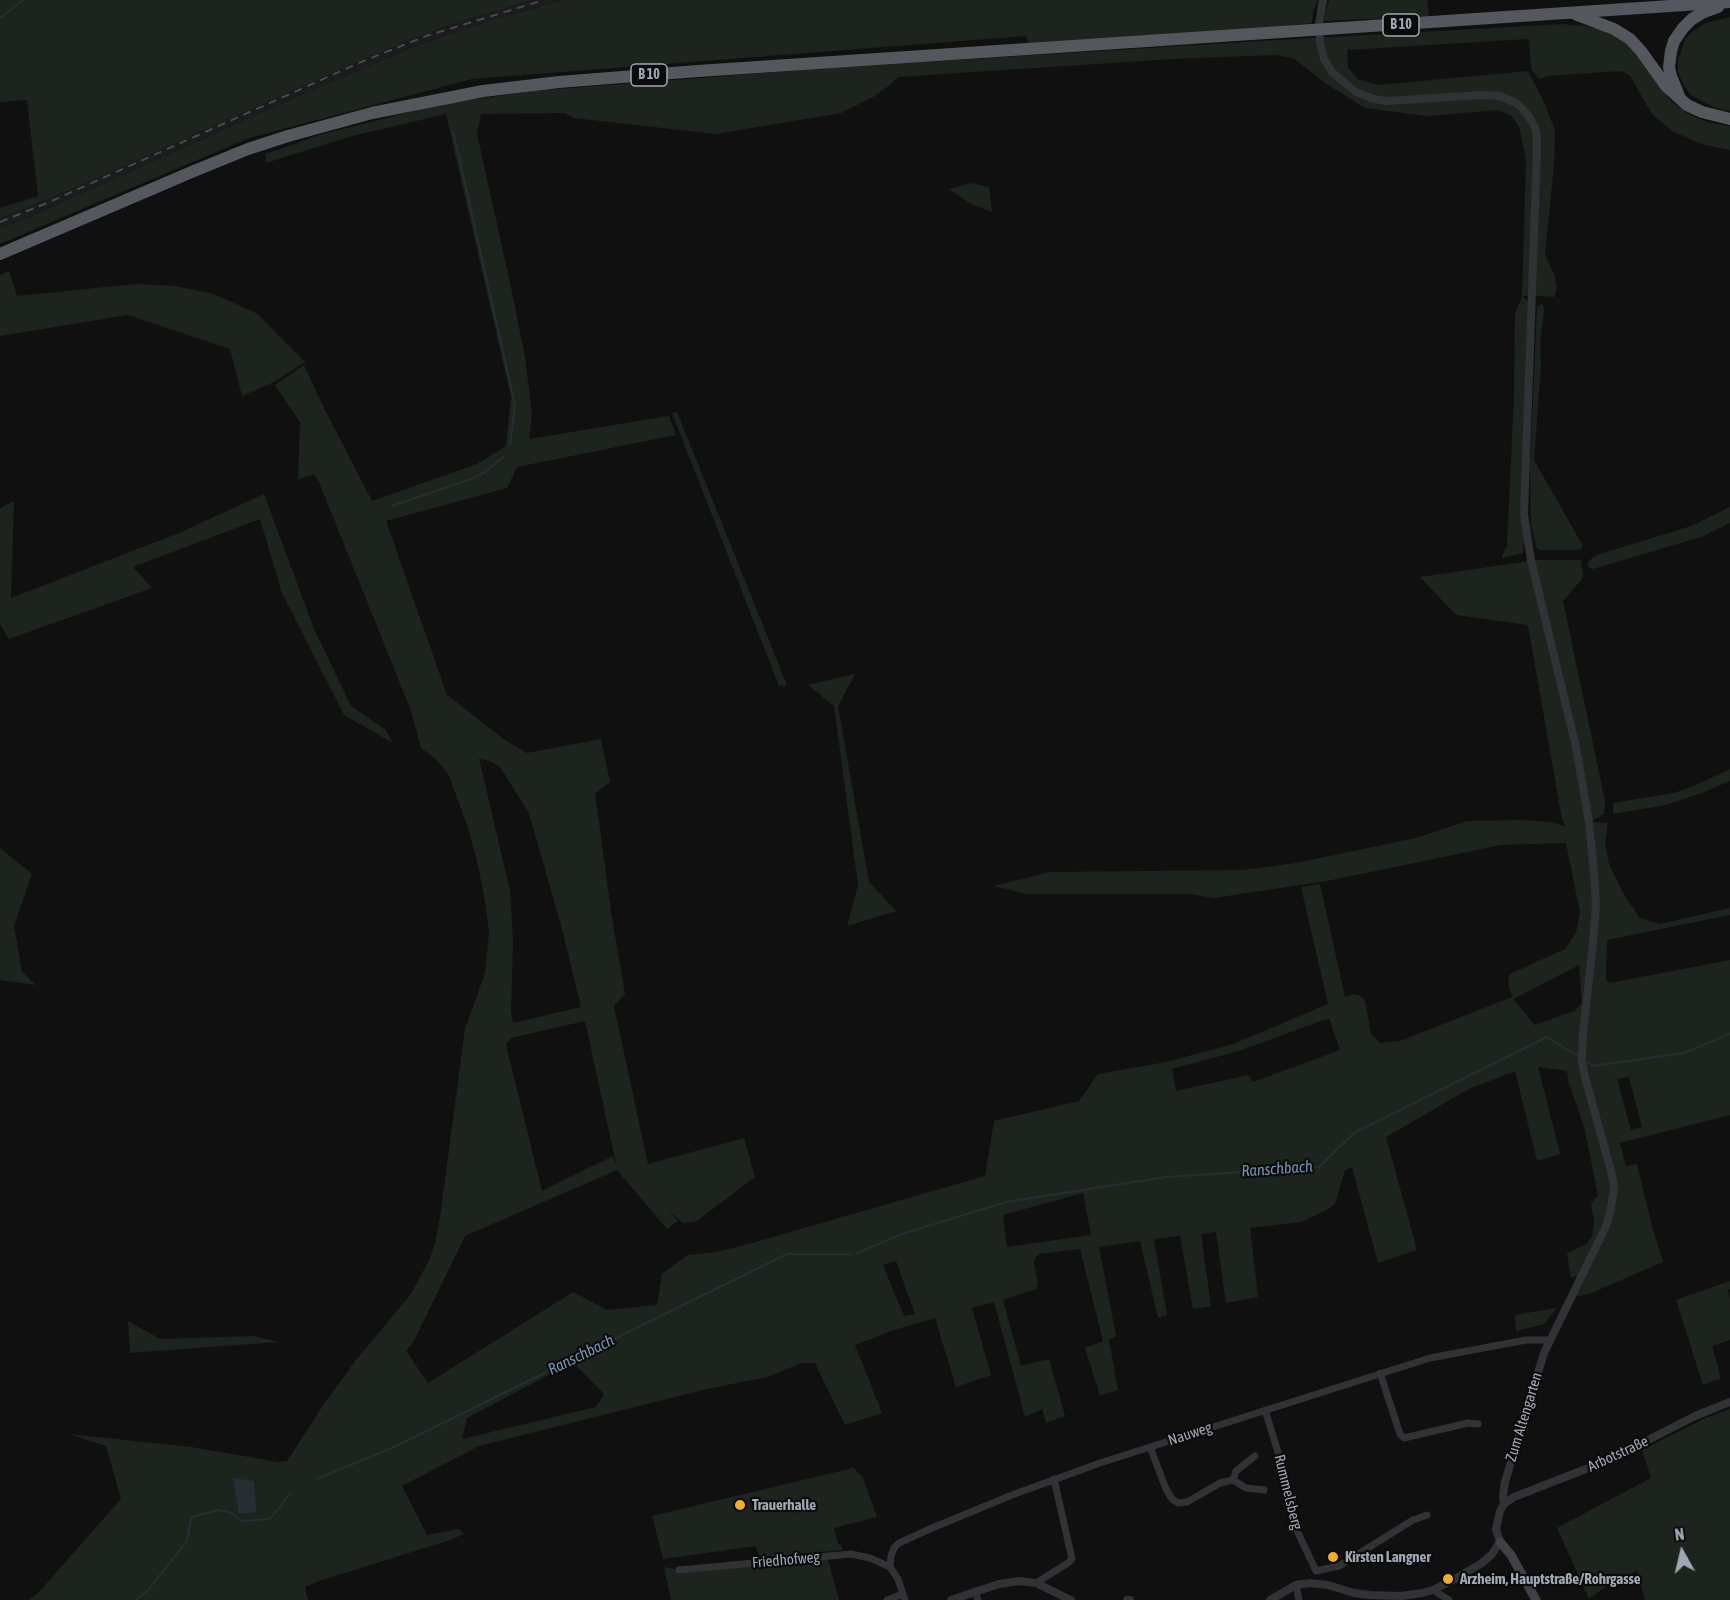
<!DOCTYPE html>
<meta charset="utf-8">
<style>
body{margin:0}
#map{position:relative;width:1730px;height:1600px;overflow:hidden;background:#101011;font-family:"Asap Condensed",sans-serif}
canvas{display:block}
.north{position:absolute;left:1652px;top:1522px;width:60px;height:60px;-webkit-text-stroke:4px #0b0b0c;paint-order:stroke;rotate:352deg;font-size:16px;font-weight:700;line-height:24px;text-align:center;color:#a0a6b3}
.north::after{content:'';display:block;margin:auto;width:21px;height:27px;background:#a0a6b3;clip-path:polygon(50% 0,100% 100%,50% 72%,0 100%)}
</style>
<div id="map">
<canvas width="1730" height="1600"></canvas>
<div class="north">N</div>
</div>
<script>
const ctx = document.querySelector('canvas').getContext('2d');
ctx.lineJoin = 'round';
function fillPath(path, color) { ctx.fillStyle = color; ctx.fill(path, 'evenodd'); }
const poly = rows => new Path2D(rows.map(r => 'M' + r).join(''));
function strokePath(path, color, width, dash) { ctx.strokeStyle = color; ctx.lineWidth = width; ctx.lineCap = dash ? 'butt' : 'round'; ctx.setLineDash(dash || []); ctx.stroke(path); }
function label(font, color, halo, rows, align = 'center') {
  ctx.font = font + ' "Asap Condensed",sans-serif'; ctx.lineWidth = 4.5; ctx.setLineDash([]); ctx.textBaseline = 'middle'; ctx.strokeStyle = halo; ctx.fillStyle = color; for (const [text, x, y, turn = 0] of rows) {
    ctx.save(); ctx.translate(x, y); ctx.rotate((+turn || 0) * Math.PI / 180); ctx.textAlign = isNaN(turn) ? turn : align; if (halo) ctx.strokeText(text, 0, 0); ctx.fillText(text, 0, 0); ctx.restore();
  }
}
const built = poly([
 [532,0,564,0,488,21,413,47,292,99,23,220,0,228,0,218,75,188,355,63,438,29]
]);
const green = poly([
 [0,0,532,0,438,29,355,63,75,188,0,218,0,208,38,196,27,100,0,102],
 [564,0,1318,0,1313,11,1312,23,1277,27,1029,43,1026,36,472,79,249,138,0,244,0,228,23,220,292,99,413,47,488,21],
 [1330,0,1427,0,1429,16,1324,21,1326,9],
 [1730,17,1730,111,1713,107,1691,95,1684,86,1678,72,1678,60,1685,39,1692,32,1706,23],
 [1562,24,1585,26,1601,29,1626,41,1672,102,1690,115,1707,122,1730,126,1730,150,1701,144,1672,131,1652,114,1630,76,1621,71,1548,76,1539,79,1531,69,1529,39,1347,50,1348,68,1358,79,1378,85,1528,71,1542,98,1555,130,1554,165,1545,254,1554,274,1557,288,1554,297,1529,295,1522,297,1528,301,1524,542,1523,553,1501,558,1507,545,1514,396,1515,314,1522,297,1526,161,1520,129,1512,116,1498,110,1427,116,1365,108,1325,83,1295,59,1276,55,1173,59,898,77,890,85,873,97,841,113,715,134,574,118,565,113,481,114,477,134,510,282,525,357,532,413,529,439,669,416,676,435,517,467,507,488,386,521,447,695,505,740,527,753,601,739,610,782,595,793,612,918,625,994,614,1006,648,1164,744,1138,755,1177,697,1221,683,1223,667,1210,678,1221,667,1229,617,1170,465,1236,414,1341,406,1351,428,1383,573,1292,607,1310,657,1305,662,1274,688,1255,717,1252,752,1243,985,1176,994,1121,1079,1101,1098,1074,1166,1062,1233,1044,1328,1004,1301,887,1320,884,1345,997,1353,994,1359,995,1365,1000,1371,1034,1380,1043,1400,1041,1512,997,1508,981,1510,974,1565,949,1576,933,1580,912,1566,843,1501,845,1327,881,1214,898,1190,894,1026,894,994,886,1050,872,1243,870,1296,863,1416,838,1467,821,1521,820,1549,822,1565,826,1561,814,1528,625,1456,615,1420,577,1537,560,1581,560,1583,575,1582,579,1563,601,1605,801,1604,814,1590,822,1608,823,1605,844,1609,864,1624,895,1640,918,1660,924,1730,908,1730,915,1607,940,1606,980,1610,983,1730,960,1730,1115,1620,1143,1626,1166,1637,1164,1651,1223,1663,1262,1589,1294,1574,1297,1581,1274,1571,1278,1567,1253,1585,1245,1592,1237,1594,1220,1591,1204,1598,1195,1584,1126,1569,1084,1567,1071,1538,1067,1560,1154,1537,1161,1515,1071,1469,1089,1386,1137,1417,1250,1378,1263,1352,1167,1345,1170,1335,1204,1325,1211,1301,1222,1250,1228,1258,1297,1226,1303,1216,1232,1201,1234,1211,1306,1193,1309,1180,1236,1154,1239,1167,1315,1158,1318,1140,1241,1099,1247,1116,1336,1109,1340,1118,1390,1100,1395,1085,1348,1103,1341,1080,1249,1039,1254,1035,1258,1034,1263,1038,1283,1036,1289,1003,1300,1021,1366,1049,1359,1065,1416,1046,1423,1042,1409,1025,1417,994,1302,972,1308,991,1375,956,1387,935,1318,894,1330,855,1345,882,1413,845,1425,815,1363,802,1363,767,1377,707,1389,479,1446,402,1486,427,1535,459,1529,464,1534,447,1541,319,1581,305,1587,308,1600,29,1600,39,1592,121,1499,106,1446,69,1434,191,1447,278,1462,287,1461,322,1407,356,1360,411,1294,430,1258,435,1244,440,1217,465,1029,485,973,489,931,485,901,477,861,467,825,449,776,437,760,421,748,411,711,319,482,314,474,298,480,300,422,275,385,304,365,323,406,372,501,477,464,506,446,511,397,446,114,352,136,266,163,265,154,323,134,442,104,533,91,815,69,1260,41],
 [479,758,492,762,500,767,529,813,562,929,584,1019,581,1007,513,1023,511,1010,513,942,510,891],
 [1579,965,1582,1003,1574,1011,1535,1025,1513,999],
 [1329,1018,1340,1050,1253,1082,1248,1075,1176,1091,1172,1069,1242,1050],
 [585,1021,617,1168,613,1156,542,1191,506,1045,511,1038],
 [1629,1077,1642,1127,1631,1130,1617,1079],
 [1083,1193,1091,1235,1007,1247,1003,1215],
 [896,1261,915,1314,904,1316,883,1265],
 [573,1362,604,1394,596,1407,462,1439,467,1418],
 [971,183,989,187,992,212,971,204,949,189],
 [9,271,17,296,136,284,175,286,214,294,258,314,305,362,274,382,242,396,230,349,128,315,0,336,0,275],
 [1543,304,1544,310,1540,342,1541,365,1534,460,1583,546,1581,549,1576,550,1539,550,1536,547,1531,524,1530,470,1537,308,1538,305],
 [677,412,787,685,779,686,672,413],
 [264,494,314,629,351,706,386,730,393,743,344,715,282,593,260,519,133,567,152,588,9,639,0,624,0,508,14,501,11,598,179,533],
 [1730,507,1730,523,1701,537,1593,569,1588,567,1588,563,1592,558,1597,555,1691,526],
 [855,674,838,706,869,882,896,911,847,926,858,885,834,706,808,685],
 [1730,769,1730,781,1704,792,1666,805,1613,814,1613,803,1674,793,1696,785],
 [0,848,32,874,14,926,22,972,36,985,0,980],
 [1730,1281,1730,1289,1728,1290,1730,1301,1730,1340,1712,1346,1721,1378,1703,1385,1676,1300],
 [1557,1308,1544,1324,1516,1331,1515,1315],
 [128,1321,160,1339,253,1336,278,1342,130,1353],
 [1730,1409,1730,1600,1645,1600,1637,1571,1610,1583,1589,1599,1557,1528,1651,1478,1642,1450,1706,1418],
 [853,1468,862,1476,877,1517,834,1528,838,1544,841,1544,842,1550,759,1558,756,1546,663,1559,652,1516],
 [827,1556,839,1600,671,1600,664,1567,679,1570]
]);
const water = poly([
 [233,1478,254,1481,256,1512,239,1514]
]);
const stream = poly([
 [0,18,23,0],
 [453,131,515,405,510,444],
 [392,506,471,479,485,472,503,457],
 [1585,1061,1593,1066,1684,1053,1730,1034],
 [857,1253,902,1234,1006,1202,1166,1177,1319,1167,1354,1133,1547,1037,1581,1058],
 [317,1479,394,1447,787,1254,850,1254],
 [136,1600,148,1590,187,1541,191,1517,218,1510,232,1513,241,1521,270,1519,289,1495]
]);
const minor = poly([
 [1380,1373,1400,1434,1404,1438,1468,1423,1478,1424],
 [1265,1410,1287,1481,1292,1520,1316,1571],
 [1150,1447,1166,1489,1172,1499,1178,1503,1187,1502,1220,1483,1233,1480,1236,1471,1255,1456],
 [1233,1480,1246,1488,1264,1490],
 [679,1570,851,1554,870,1558,890,1567],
 [1316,1571,1339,1566,1413,1520,1427,1515],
 [1036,1583,1068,1563,1072,1559,1054,1479],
 [1296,1585,1299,1600],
 [1433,1590,1449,1600],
 [975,1591,978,1600],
 [887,1600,903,1594],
 [905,1600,898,1579,890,1567,891,1556,894,1548,899,1543,932,1528,1012,1495,1100,1463,1430,1358,1526,1340,1550,1340]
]);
const tertiary = poly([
 [1504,1504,1514,1497,1609,1460,1695,1416,1730,1402],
 [951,1600,999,1584,1019,1581,1036,1583,1071,1600],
 [1127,1600,1130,1600],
 [1270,1600,1296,1585,1310,1583,1328,1585,1354,1593,1370,1595,1401,1596,1422,1593,1433,1590,1455,1579,1482,1563,1492,1554,1500,1542,1496,1529,1500,1511,1504,1504,1503,1496,1505,1482,1544,1353,1606,1226,1610,1213,1614,1188,1612,1175,1585,1077,1582,1062,1583,1033,1592,953,1596,904,1594,874,1589,822,1576,747,1531,560,1524,514,1537,151,1537,136,1535,127,1529,117,1522,108,1516,103,1500,96,1481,95,1386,101,1374,99,1356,92,1332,72,1324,59,1320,43,1319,24,1323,0]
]);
const secondary = poly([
 [1500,1542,1511,1555,1536,1600]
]);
const trunk = poly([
 [1577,15,1614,29,1630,39,1641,51,1666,86,1687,105,1702,112,1730,119],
 [1679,96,1671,76,1669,67,1671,51,1674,41,1683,28,1692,19,1702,13,1718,7],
 [0,254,194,171,248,149,288,136,372,113,483,91,559,82,698,71,1730,2]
]);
const rail = poly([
 [0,222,47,203,361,62,426,36,544,0]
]);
const markers = [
 [740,1505,6,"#f8ac21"],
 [1333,1557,6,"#f8ac21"],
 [1448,1579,6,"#f8ac21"]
];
const shields = [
 [1401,25,36],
 [649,75,36]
];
const shieldNames = [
 ["B 10",1401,25],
 ["B 10",649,75]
];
const streetNames = [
 ["Zum Altengarten",1524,1417,-73],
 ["Nauweg",1190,1434,-18],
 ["Arbotstraße",1618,1454,-25],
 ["Rummelsberg",1288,1492,76],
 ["Friedhofweg",786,1560,-5]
];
const poiNames = [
 ["Trauerhalle",752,1505],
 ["Kirsten Langner",1345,1557],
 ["Arzheim, Hauptstraße/Rohrgasse",1460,1579]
];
const waterNames = [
 ["Ranschbach",1277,1169,-4],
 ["Ranschbach",581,1355,-26]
];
fillPath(built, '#1c1c1e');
fillPath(green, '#1c241d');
fillPath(water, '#262e35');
strokePath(stream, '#262e35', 2);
strokePath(minor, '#313236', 7);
strokePath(tertiary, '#313236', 8);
strokePath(secondary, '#3f4146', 9);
strokePath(trunk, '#54575e', 12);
strokePath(rail, '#474a4f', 2, [8, 6]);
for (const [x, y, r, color] of markers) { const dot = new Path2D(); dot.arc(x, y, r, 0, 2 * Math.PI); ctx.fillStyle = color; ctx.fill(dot); strokePath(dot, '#0b0b0c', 2); }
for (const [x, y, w] of shields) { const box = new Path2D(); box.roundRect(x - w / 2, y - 11, w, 22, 4.5); ctx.fillStyle = '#0b0b0c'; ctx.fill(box); strokePath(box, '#a0a6b3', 1.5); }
label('bold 14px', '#a0a6b3', null, shieldNames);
label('15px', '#a0a6b3', '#0b0b0c', streetNames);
label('bold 15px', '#a0a6b3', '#0b0b0c', poiNames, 'left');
label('italic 16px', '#7595b0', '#0b0b0c', waterNames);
</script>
